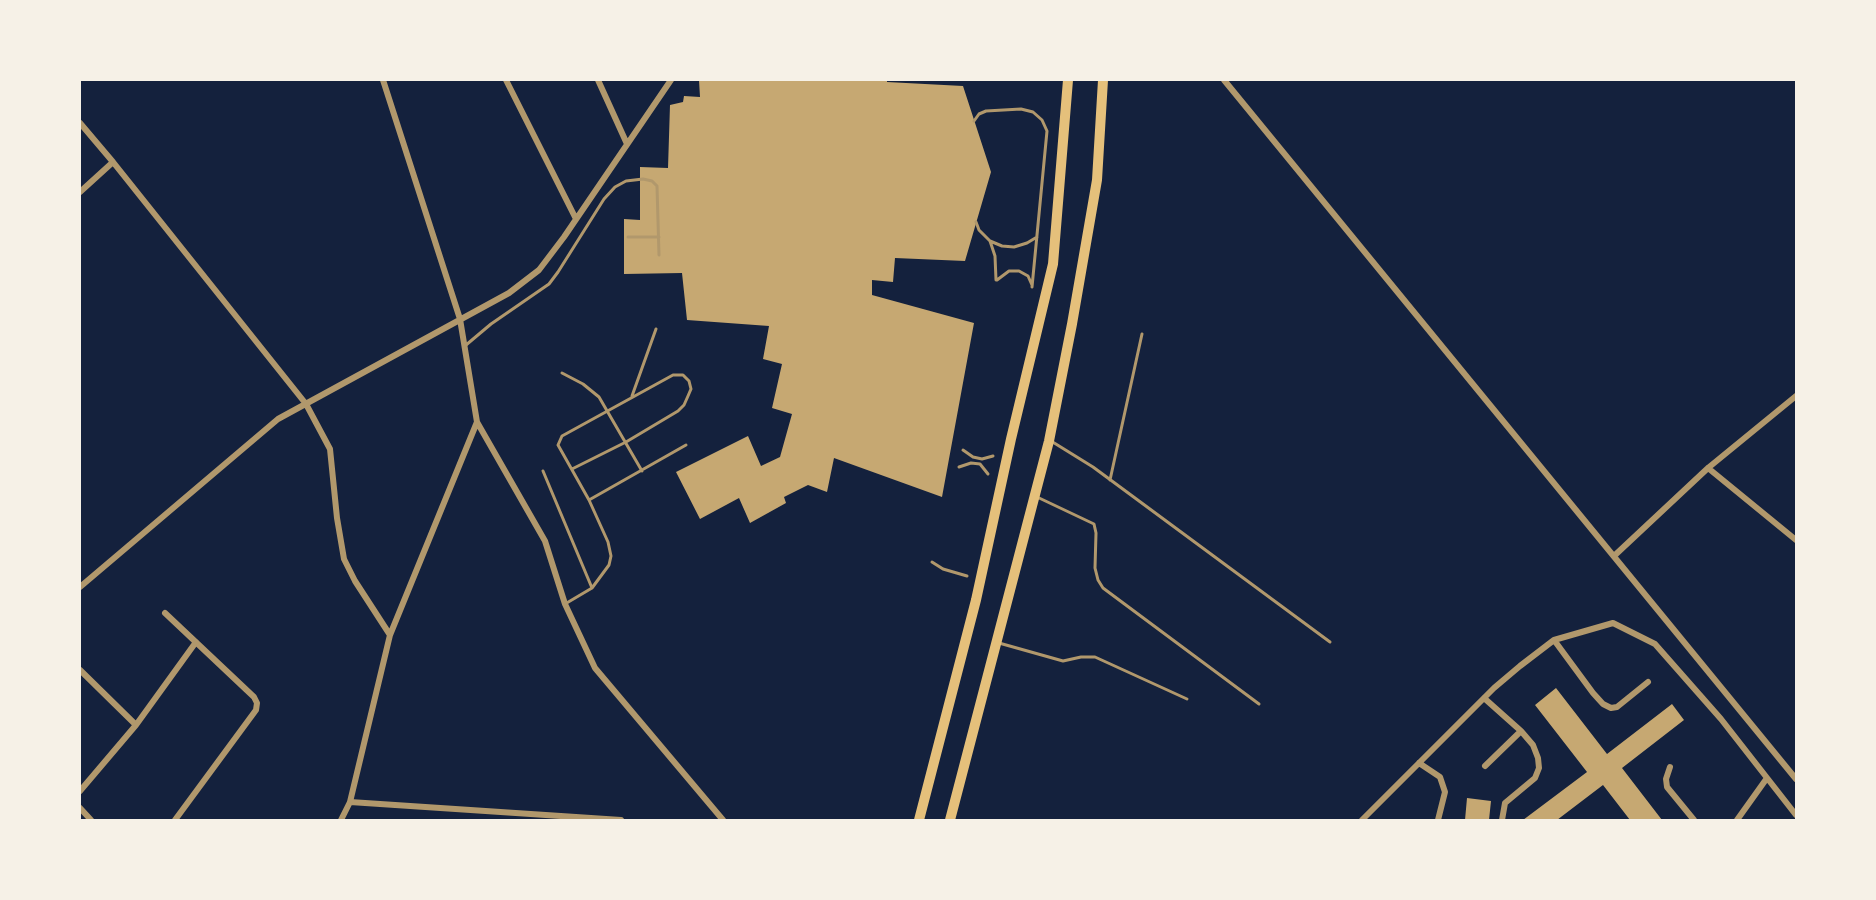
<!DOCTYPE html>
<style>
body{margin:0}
#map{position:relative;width:1876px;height:900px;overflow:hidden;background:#14213d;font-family:"Source Sans 3",sans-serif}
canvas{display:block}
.frame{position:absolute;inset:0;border:81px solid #f6f1e7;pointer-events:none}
</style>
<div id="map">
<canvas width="1876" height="900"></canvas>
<div class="frame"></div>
</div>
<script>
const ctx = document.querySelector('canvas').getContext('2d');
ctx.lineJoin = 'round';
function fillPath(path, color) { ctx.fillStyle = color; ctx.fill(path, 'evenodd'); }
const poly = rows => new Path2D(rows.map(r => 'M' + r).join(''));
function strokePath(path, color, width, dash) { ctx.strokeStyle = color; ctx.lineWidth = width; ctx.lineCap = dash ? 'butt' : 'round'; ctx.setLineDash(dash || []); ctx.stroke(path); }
const building = poly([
 [699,80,887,80,887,82,963,86,991,172,965,261,895,258,893,282,872,280,872,295,974,323,942,497,834,458,827,492,808,485,784,497,786,503,750,523,739,498,700,519,676,472,748,436,761,466,780,457,792,414,772,408,782,364,763,359,769,326,687,320,682,273,624,274,624,219,640,220,640,167,668,168,670,105,683,102,684,96,700,97],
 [1556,688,1607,754,1672,704,1684,720,1622,768,1662,820,1630,820,1603,785,1557,820,1523,820,1587,772,1535,705],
 [1467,798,1491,801,1489,820,1465,820]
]);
const service = poly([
 [974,121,979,114,986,111,1021,109,1033,112,1042,120,1047,131,1032,287],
 [976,222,979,230,990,241,995,256,996,280],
 [628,237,659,237],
 [990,241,1002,246,1014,247,1027,243,1037,237],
 [997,280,1009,271,1019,271,1028,276,1032,285],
 [466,345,491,324,549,284,558,272,604,199,615,187,626,181,643,179,652,181,657,186,659,255],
 [562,373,583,384,599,397,642,471],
 [632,396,656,329],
 [1051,441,1093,467,1330,642],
 [963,450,973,457,982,459,993,456],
 [959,467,971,463,980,464,988,474],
 [572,469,626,442,678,411,684,405,688,396,691,389,689,381,683,375,673,375,562,436,558,445,589,500],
 [543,471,592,588],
 [1110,480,1142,334],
 [1037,497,1094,524,1096,533,1095,568,1098,580,1103,588,1259,704],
 [932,562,943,569,967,576],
 [565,604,592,588,609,565,611,556,608,542,589,500,686,445],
 [999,643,1063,661,1081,657,1095,657,1187,699]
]);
const minor = poly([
 [383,80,460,319,477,422,545,541,565,604,595,668,723,820],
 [506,80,576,219],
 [598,80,627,144],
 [1224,80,1796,779],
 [80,123,113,162,306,404,330,449,337,518,344,559,355,581,390,635],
 [80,192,113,162],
 [1708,468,1796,540],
 [1614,556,1708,468,1796,396],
 [80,587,278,419,509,293,539,270,564,237,671,80],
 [165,613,254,697,257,703,256,710,175,820],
 [1554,640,1593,693,1603,704,1611,708,1617,707,1648,682],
 [80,670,136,725],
 [1484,698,1521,731,1533,745,1538,758,1539,768,1535,778,1505,803,1502,820],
 [1419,763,1440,777,1445,792,1438,820],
 [1485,766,1521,731],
 [1670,767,1666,779,1667,787,1694,820],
 [80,791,136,725,196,642],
 [350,802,621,820],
 [80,808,91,820],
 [341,820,350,802,390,635,477,422],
 [1362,820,1494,688,1520,666,1554,640,1613,623,1655,644,1721,719,1796,815],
 [1737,820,1767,778]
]);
const trunk = poly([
 [919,820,976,600,1011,439,1053,264,1068,80],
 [950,820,1049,441,1072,324,1097,180,1103,80]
]);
fillPath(building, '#c6a872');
strokePath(service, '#b1986c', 3);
strokePath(minor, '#b1986c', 6);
strokePath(trunk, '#e5c07b', 10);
</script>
